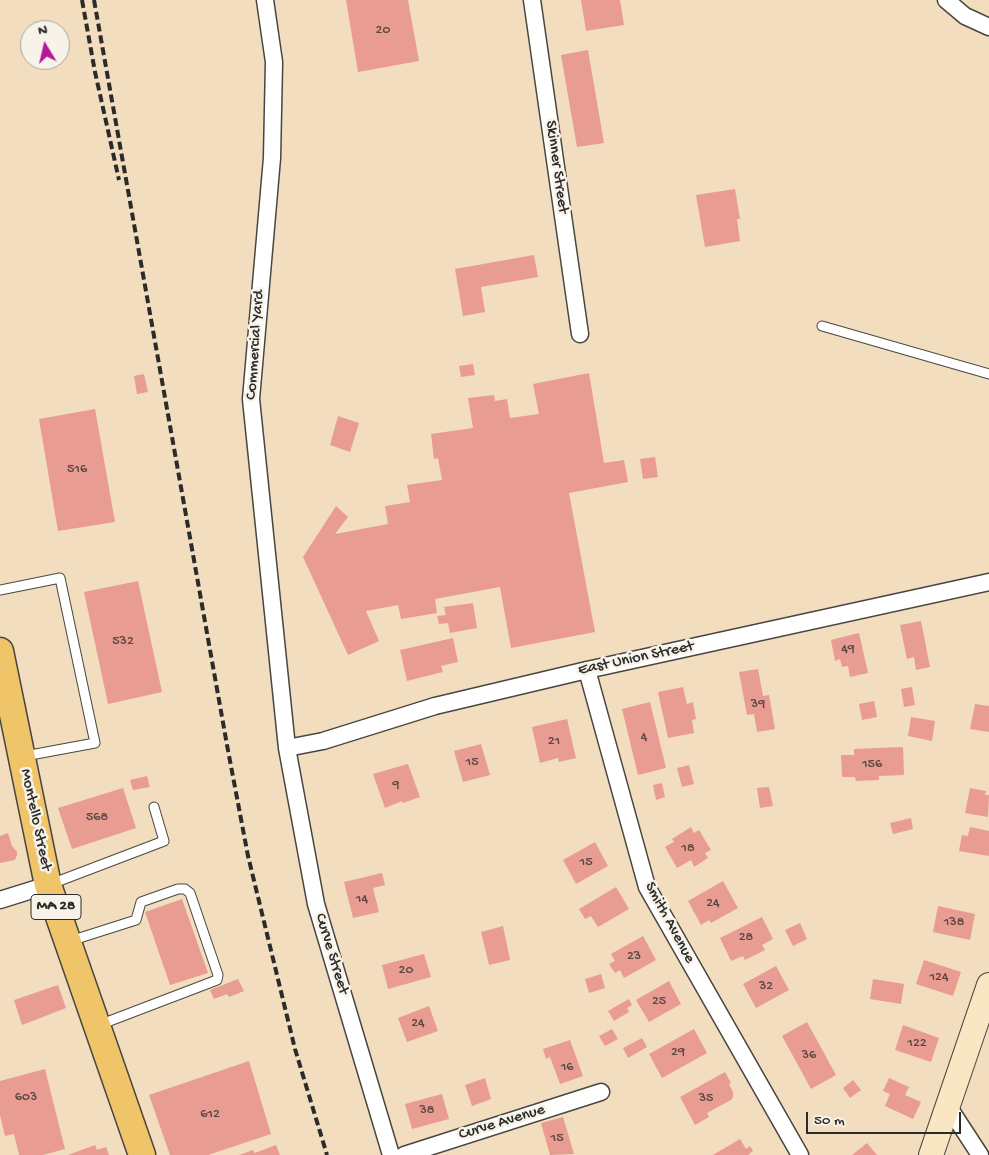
<!DOCTYPE html>
<style>
body{margin:0}
#map{position:relative;width:989px;height:1155px;overflow:hidden;background:#f2ddbf;font-family:"Gochi Hand",sans-serif}
canvas{display:block}
.north{position:absolute;left:20px;top:20px;width:50px;height:50px;box-sizing:border-box;background:#f7f3e8;border:1px solid #a5a39c;border-radius:50%;rotate:351deg;font-size:14px;font-weight:700;line-height:20px;text-align:center;color:#2b2b2b}
.north::after{content:'';display:block;margin:auto;width:18px;height:22px;background:#b5179e;clip-path:polygon(50% 0,100% 100%,50% 72%,0 100%)}
.scale{position:absolute;left:806px;top:1112px;width:155px;height:22px;box-sizing:border-box;border:2px solid #2b2b2b;border-top:0;padding-left:6px;font-size:15px;line-height:18px;white-space:nowrap;color:#2b2b2b;-webkit-text-stroke:4px #f7f3e8;paint-order:stroke}
</style>
<div id="map">
<canvas width="989" height="1155"></canvas>
<div class="north">N</div>
<div class="scale">50 m</div>
</div>
<script>
const ctx = document.querySelector('canvas').getContext('2d');
ctx.lineJoin = 'round';
function fillPath(path, color) { ctx.fillStyle = color; ctx.fill(path, 'evenodd'); }
const poly = rows => new Path2D(rows.map(r => 'M' + r).join(''));
function strokePath(path, color, width, dash) { ctx.strokeStyle = color; ctx.lineWidth = width; ctx.lineCap = dash ? 'butt' : 'round'; ctx.setLineDash(dash || []); ctx.stroke(path); }
function label(font, color, halo, rows, align = 'center') {
  ctx.font = font + ' "Gochi Hand",sans-serif'; ctx.lineWidth = 5; ctx.setLineDash([]); ctx.textBaseline = 'middle'; ctx.strokeStyle = halo; ctx.fillStyle = color; for (const [text, x, y, turn = 0] of rows) {
    ctx.save(); ctx.translate(x, y); ctx.rotate((+turn || 0) * Math.PI / 180); ctx.textAlign = isNaN(turn) ? turn : align; if (halo) ctx.strokeText(text, 0, 0); ctx.fillText(text, 0, 0); ctx.restore();
  }
}
const building = poly([
 [346,0,408,0,419,61,358,72],
 [581,0,620,0,624,25,586,31],
 [588,50,604,143,577,147,561,55],
 [735,189,740,219,737,219,740,241,705,247,696,195],
 [534,255,538,277,481,287,485,312,463,316,455,269],
 [473,364,475,375,461,377,459,366],
 [589,373,604,463,624,460,628,482,569,493,595,632,511,648,500,587,435,599,437,613,401,619,398,605,366,611,379,641,348,655,303,557,336,506,348,517,335,534,388,524,385,506,410,502,407,485,442,480,438,458,434,459,431,434,473,428,468,398,494,395,495,401,507,399,510,418,539,414,533,384],
 [144,374,148,392,137,394,134,376],
 [95,409,115,522,58,531,39,419],
 [338,416,359,423,350,452,330,445],
 [655,457,658,477,643,479,640,459],
 [138,581,162,692,108,704,84,592],
 [473,603,477,628,450,633,448,623,439,624,437,616,446,615,444,607],
 [921,621,930,667,916,670,914,657,907,659,900,625],
 [859,633,868,673,850,677,848,666,842,667,840,659,835,661,831,640],
 [453,638,458,662,441,666,443,672,407,681,400,650],
 [758,669,763,696,769,695,775,729,757,732,754,714,747,715,739,672],
 [683,687,687,704,693,702,696,719,692,720,694,733,668,738,658,692],
 [912,687,915,705,904,707,901,689],
 [874,701,877,717,862,720,859,704],
 [650,702,666,768,638,775,622,709],
 [975,704,989,706,989,732,970,729],
 [911,717,935,721,932,741,908,736],
 [567,719,576,758,559,762,558,758,540,763,532,727],
 [481,744,490,775,463,782,454,751],
 [903,747,904,775,879,776,879,780,856,781,855,777,842,777,841,755,854,755,854,749],
 [408,764,420,797,403,803,402,801,385,808,373,774],
 [689,765,694,784,682,787,677,768],
 [147,776,150,787,133,790,130,780],
 [662,783,665,797,656,800,653,785],
 [769,787,773,806,760,808,757,788],
 [123,788,136,828,72,849,58,808],
 [970,788,986,791,985,795,989,795,988,817,965,813],
 [911,818,913,829,893,834,890,823],
 [691,827,694,833,699,830,711,850,705,853,708,858,694,867,691,860,677,868,665,847,674,842,672,839],
 [970,827,989,831,989,856,959,851,962,835,968,836],
 [8,833,12,846,17,852,17,855,15,860,0,863,0,836],
 [595,842,608,866,576,884,563,860],
 [382,873,385,885,373,888,379,912,353,918,344,882],
 [723,881,738,908,711,923,709,920,701,925,688,901],
 [616,887,629,909,598,927,591,916,585,919,579,909],
 [182,899,208,973,170,985,145,912],
 [938,906,975,914,970,940,933,932],
 [762,917,773,939,762,945,765,950,745,960,743,956,731,961,720,938],
 [800,923,807,939,793,946,785,930],
 [503,926,510,960,489,965,481,932],
 [643,936,656,960,624,978,620,970,615,973,609,964,615,961,611,954],
 [424,954,431,977,388,989,382,965],
 [924,960,961,972,953,996,916,984],
 [776,966,789,990,756,1008,743,984],
 [601,974,605,988,589,993,585,979],
 [238,979,244,991,229,997,227,994,214,999,210,990],
 [873,979,904,984,901,1004,870,999],
 [669,981,681,1004,649,1022,636,1000],
 [58,985,66,1008,22,1025,14,1000],
 [629,999,632,1005,627,1008,629,1012,614,1021,608,1011],
 [429,1006,438,1031,407,1042,398,1018],
 [807,1022,836,1075,811,1089,782,1036],
 [903,1025,939,1038,931,1062,895,1050],
 [612,1029,618,1039,605,1046,599,1036],
 [694,1029,707,1053,662,1078,649,1054],
 [642,1038,647,1047,628,1058,623,1048],
 [570,1040,583,1076,560,1084,550,1057,546,1059,543,1049],
 [249,1061,271,1134,208,1155,170,1155,149,1095],
 [45,1069,65,1149,43,1155,19,1155,14,1134,5,1136,0,1115,0,1081],
 [725,1072,731,1083,729,1084,733,1092,733,1097,731,1100,707,1113,709,1117,695,1125,680,1097],
 [485,1078,491,1099,472,1106,465,1085],
 [889,1078,909,1087,905,1095,921,1102,913,1119,885,1106,890,1094,883,1091],
 [853,1080,861,1090,850,1098,843,1088],
 [442,1094,449,1119,412,1129,405,1104],
 [563,1117,574,1154,550,1155,541,1123],
 [740,1139,746,1149,750,1146,753,1151,749,1154,749,1155,713,1155],
 [867,1143,877,1155,852,1155],
 [95,1145,97,1150,106,1147,109,1155,68,1155],
 [276,1145,280,1155,239,1155,253,1150,255,1153]
]);
const service = poly([
 [822,326,989,374],
 [0,590,60,578,95,743,25,756],
 [51,884,164,841,154,807],
 [70,941,136,920,141,902,178,889,185,889,190,893,218,975,217,980,99,1025]
]);
const minor = poly([
 [265,0,274,62,272,158,251,399,287,748,316,904,391,1155],
 [532,0,580,334],
 [946,0,965,16,989,27],
 [587,670,647,887,800,1155],
 [287,748,323,741,435,706,587,670,989,582],
 [0,900,48,885],
 [948,1106,980,1155],
 [404,1155,601,1092]
]);
const secondary = poly([
 [931,1155,989,985]
]);
const primary = poly([
 [0,651,48,885,142,1155]
]);
const rail = poly([
 [82,0,95,72,119,180],
 [94,0,227,745,248,856,295,1049,327,1155]
]);
const numberNames = [
 ["20",383,31],
 ["516",77,470],
 ["532",123,642],
 ["49",848,650],
 ["39",758,705],
 ["4",644,738],
 ["21",554,742],
 ["15",472,763],
 ["156",872,765],
 ["9",396,786],
 ["568",97,818],
 ["18",688,849],
 ["15",586,863],
 ["14",362,900],
 ["24",713,904],
 ["138",954,923],
 ["28",746,938],
 ["23",634,957],
 ["20",406,971],
 ["124",939,978],
 ["32",766,987],
 ["25",659,1002],
 ["24",418,1024],
 ["122",917,1044],
 ["29",678,1053],
 ["36",809,1056],
 ["16",567,1068],
 ["603",26,1098],
 ["35",706,1099],
 ["38",427,1111],
 ["612",210,1115],
 ["15",557,1139]
];
const shields = [
 [56,907,50]
];
const shieldNames = [
 ["MA 28",56,907]
];
const streetNames = [
 ["Skinner Street",556,167,82],
 ["Commercial Yard",256,345,-86],
 ["East Union Street",636,659,-12],
 ["Montello Street",35,820,78],
 ["Smith Avenue",669,923,62],
 ["Curve Street",331,954,73],
 ["Curve Avenue",502,1123,-17]
];
fillPath(building, '#e99c91');
strokePath(service, '#494641', 11);
strokePath(minor, '#494641', 19);
strokePath(secondary, '#494641', 26);
strokePath(primary, '#494641', 29);
strokePath(service, '#fff', 9);
strokePath(minor, '#fff', 16);
strokePath(secondary, '#f9e7c3', 24);
strokePath(primary, '#f0c469', 26);
strokePath(rail, '#2b2b2b', 4, [8, 4]);
label('14px', '#5a4744', null, numberNames);
for (const [x, y, w] of shields) { const box = new Path2D(); box.roundRect(x - w / 2, y - 12.5, w, 25, 4); ctx.fillStyle = '#f7f3e8'; ctx.fill(box); strokePath(box, '#2b2b2b', 1); }
label('bold 15px', '#2b2b2b', null, shieldNames);
label('16px', '#2b2b2b', '#f7f3e8', streetNames);
</script>
